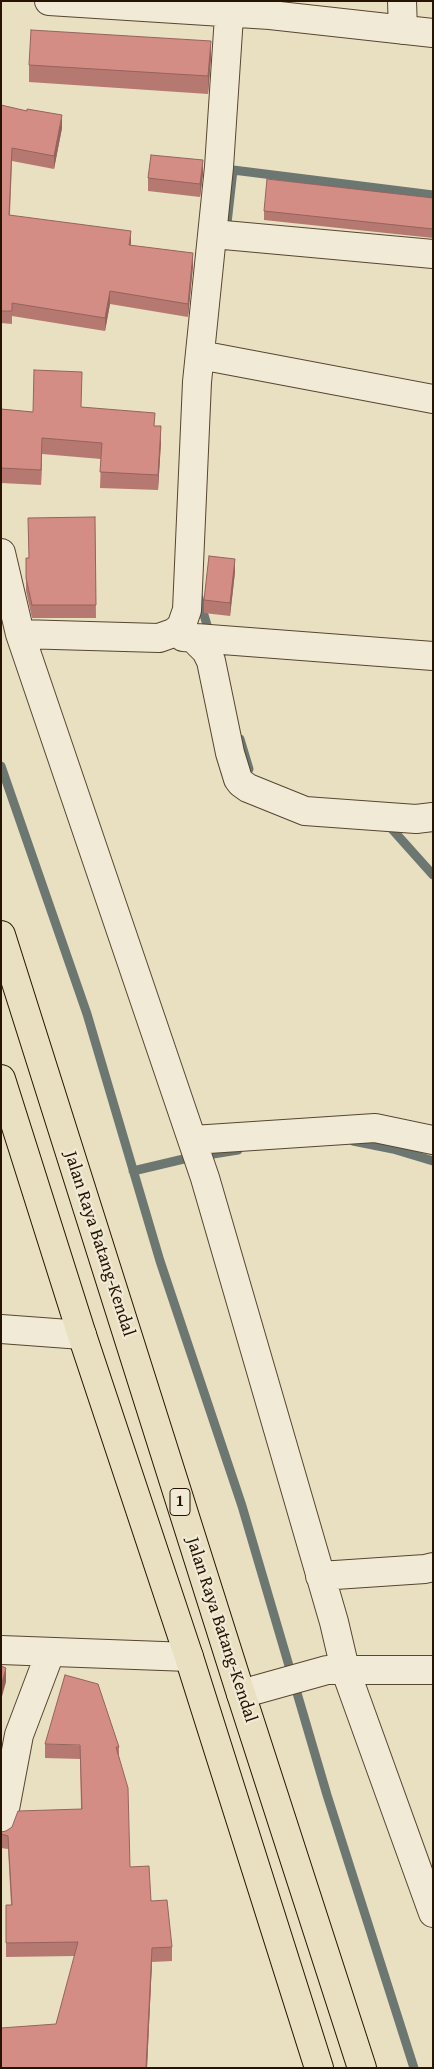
<!DOCTYPE html>
<style>
body{margin:0}
#map{position:relative;width:434px;height:2069px;overflow:hidden;background:#e9dfc1;font-family:"Gentium Book Plus",serif}
canvas{display:block}
.frame{position:absolute;inset:0;border:2px solid #261300;pointer-events:none}
</style>
<div id="map">
<canvas width="434" height="2069"></canvas>
<div class="frame"></div>
</div>
<script>
const ctx = document.querySelector('canvas').getContext('2d');
ctx.lineJoin = 'round';
const poly = rows => new Path2D(rows.map(r => 'M' + r).join(''));
function strokePath(path, color, width, dash) { ctx.strokeStyle = color; ctx.lineWidth = width; ctx.lineCap = dash ? 'butt' : 'round'; ctx.setLineDash(dash || []); ctx.stroke(path); }
function fillPath(path, color) { ctx.fillStyle = color; ctx.fill(path, 'evenodd'); }
function label(font, color, halo, rows, align = 'center') {
  ctx.font = font + ' "Gentium Book Plus",serif'; ctx.lineWidth = 4.5; ctx.setLineDash([]); ctx.textBaseline = 'middle'; ctx.strokeStyle = halo; ctx.fillStyle = color; for (const [text, x, y, turn = 0] of rows) {
    ctx.save(); ctx.translate(x, y); ctx.rotate((+turn || 0) * Math.PI / 180); ctx.textAlign = isNaN(turn) ? turn : align; if (halo) ctx.strokeText(text, 0, 0); ctx.fillText(text, 0, 0); ctx.restore();
  }
}
const stream = poly([
 [226,232,233,170,433,195],
 [198,595,210,635],
 [240,739,249,769],
 [1,766,87,1014,160,1261,242,1506,327,1795,414,2068],
 [384,826,391,828,433,875],
 [353,1141,393,1149,433,1161],
 [133,1171,188,1158,238,1150]
]);
const minor = poly([
 [49,1,270,15,433,33],
 [402,1,403,30],
 [213,234,433,254],
 [200,355,433,399],
 [1,553,20,634,205,1178,334,1622,345,1669,433,1913],
 [20,634,159,638,173,633,181,627,187,610,197,382,219,167,230,1],
 [183,637,433,656],
 [192,637,206,651,211,661,230,753,238,779,241,783,248,788,305,811,416,819,433,817],
 [193,1140,375,1128,433,1140],
 [1,1329,82,1335],
 [320,1576,425,1569,433,1567],
 [1,1650,189,1657],
 [241,1694,327,1670,433,1670],
 [1,1830,19,1735,50,1653]
]);
const trunk = poly([
 [1,935,241,1694,362,2068],
 [1,1079,82,1335,189,1657,319,2068]
]);
const wall = poly([
 [211,58,208,94,29,82,29,65],
 [1,105,62,128,54,169,12,161,10,215,130,245,193,266,188,317,110,304,105,331,12,316,12,324,1,323],
 [203,174,200,197,148,191,148,178],
 [433,198,433,238,264,220,264,211],
 [82,407,155,426,161,442,158,490,100,488,101,459,42,454,41,485,1,483,1,409,33,412],
 [95,517,96,618,32,618,26,591,26,558,28,558],
 [235,572,230,616,204,613,204,600],
 [45,1744,119,1747,119,1756,130,1867,151,1901,172,1947,172,1961,152,1962,147,2068,1,2068,56,2024,75,1956,6,1957,6,1905,11,1905,8,1849,1,1848,1,1832,6,1831,81,1809,80,1759,45,1758]
]);
const shadedWall = poly([
 [211,41,211,58,208,94,208,76],
 [62,115,62,128,54,169,54,156],
 [203,160,203,174,200,197,200,184],
 [131,231,131,244,129,258,129,245],
 [193,253,193,266,188,317,188,304],
 [110,291,110,304,105,331,105,318],
 [161,426,161,442,158,490,158,475],
 [42,438,42,454,41,485,41,470],
 [235,559,235,572,230,616,230,603],
 [6,1668,6,1682,1,1700,1,1686],
 [152,1948,152,1962,147,2068,146,2068]
]);
const building = poly([
 [31,30,211,41,208,76,29,65,31,30],
 [1,105,27,111,27,109,62,115,54,156,12,148,9,215,131,231,129,245,193,253,188,304,110,291,105,318,12,303,12,311,1,311,1,105],
 [151,155,203,160,200,184,148,178,151,155],
 [267,179,433,198,433,229,264,211,267,179],
 [34,370,82,372,81,407,155,413,154,426,161,426,158,475,100,472,102,443,42,438,41,470,1,468,1,409,33,412,34,370],
 [95,517,96,605,32,605,26,578,26,558,29,558,28,518,95,517],
 [209,556,235,559,230,603,204,600,209,556],
 [1,1666,6,1668,1,1686,1,1666],
 [65,1675,98,1684,119,1747,116,1747,128,1788,130,1867,149,1866,151,1901,167,1900,172,1947,152,1948,146,2068,1,2068,1,2028,56,2024,78,1942,6,1943,6,1905,12,1905,8,1836,1,1834,1,1832,6,1831,12,1827,18,1811,82,1809,80,1745,45,1744,65,1675]
]);
const shields = [
 [180,1502,20]
];
const shieldNames = [
 ["1",180,1502]
];
const streetNames = [
 ["Jalan Raya Batang-Kendal",99,1244,72],
 ["Jalan Raya Batang-Kendal",221,1630,72]
];
strokePath(stream, '#6d7771', 9);
strokePath(minor, '#574630', 30);
strokePath(trunk, '#261300', 30);
strokePath(minor, '#f1ead7', 28);
strokePath(trunk, '#e9dfc1', 28);
fillPath(wall, '#b67972');
fillPath(shadedWall, '#94635d');
fillPath(building, '#d48d85');
strokePath(building, '#94635d', 1);
for (const [x, y, w] of shields) { const box = new Path2D(); box.roundRect(x - w / 2, y - 13.5, w, 27, 4); ctx.fillStyle = '#f1ead7'; ctx.fill(box); strokePath(box, '#261300', 1); }
label('bold 16px', '#261300', null, shieldNames);
label('18px', '#261300', '#f1ead7', streetNames);
</script>
